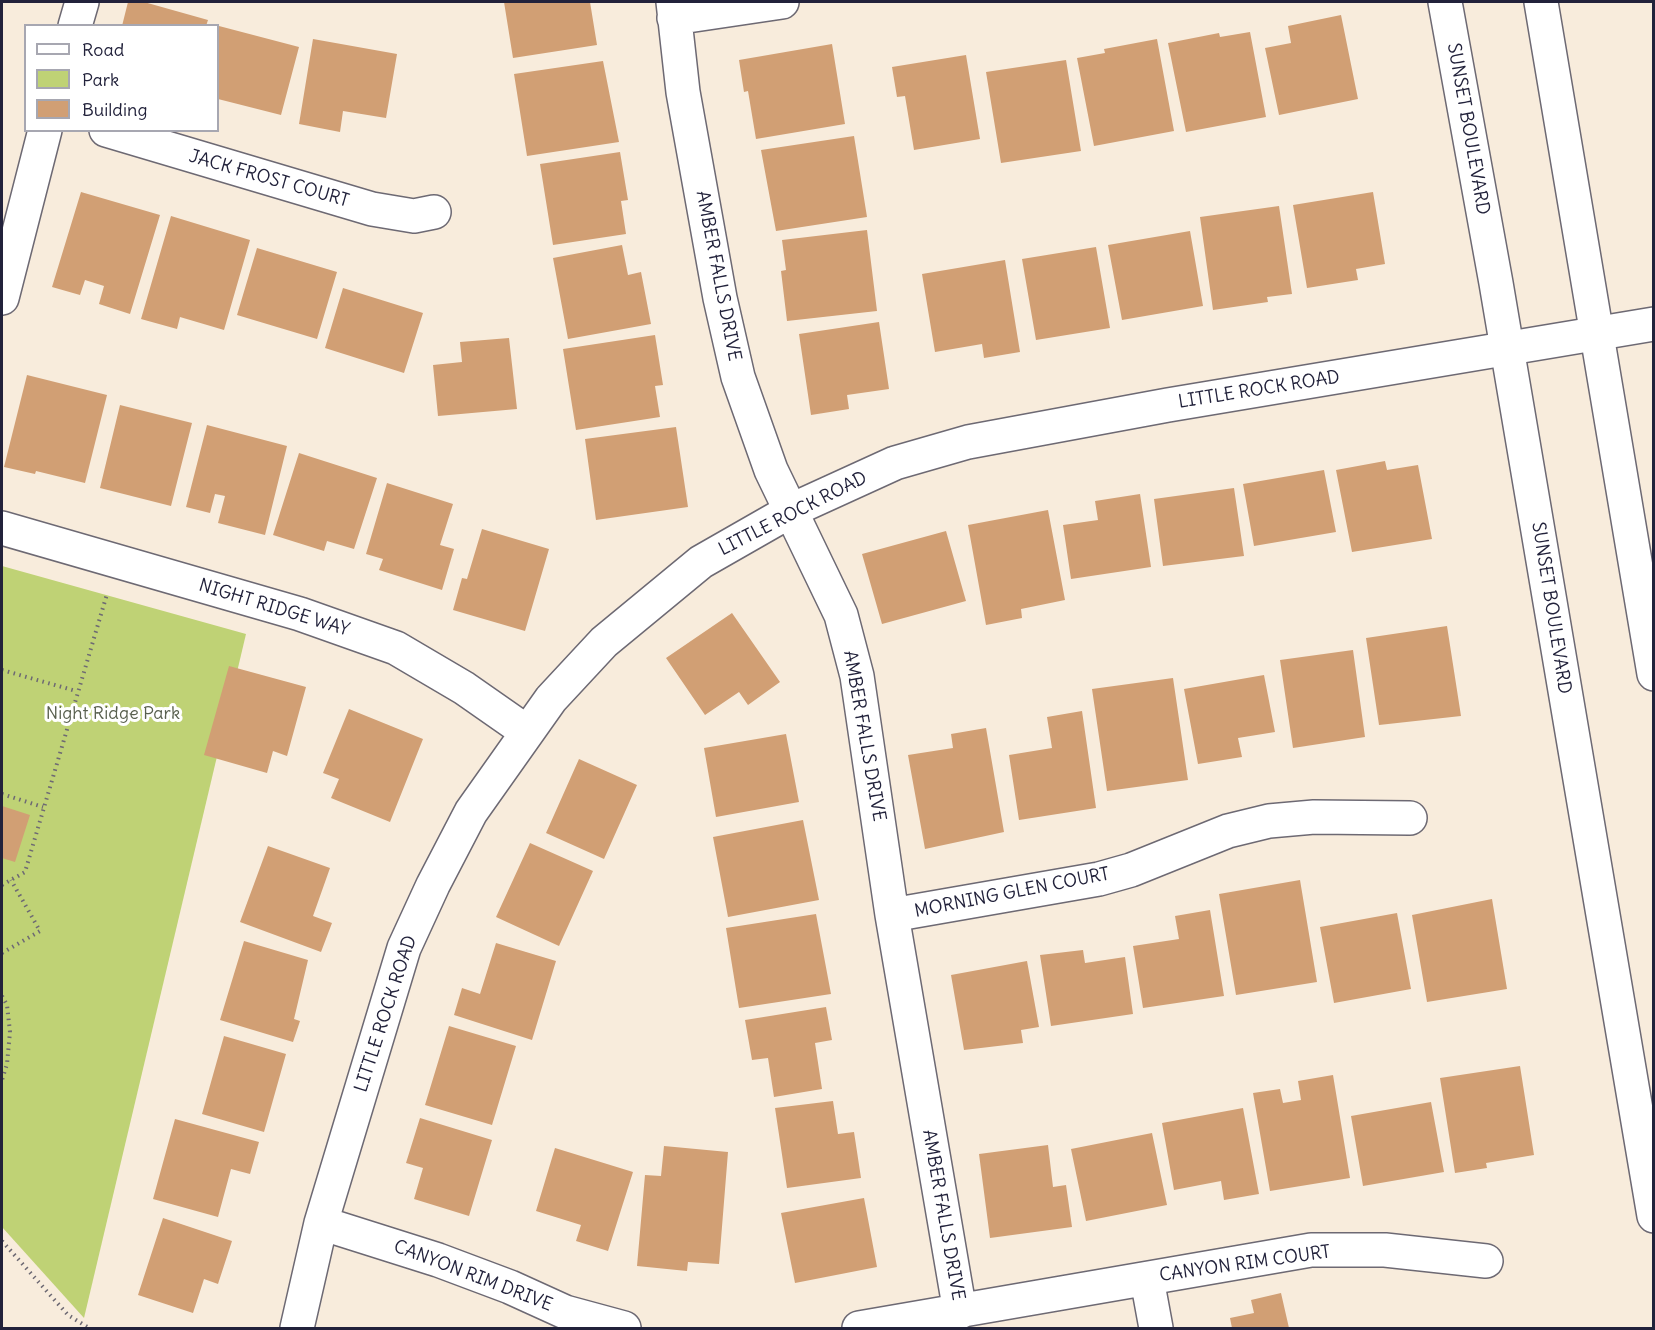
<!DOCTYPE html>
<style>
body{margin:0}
#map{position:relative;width:1655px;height:1330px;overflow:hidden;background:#f8ecdc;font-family:Delius,sans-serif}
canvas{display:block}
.frame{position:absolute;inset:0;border:3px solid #22223b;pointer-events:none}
.legend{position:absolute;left:24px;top:24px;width:195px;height:108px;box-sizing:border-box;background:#fff;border:2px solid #a7a7b1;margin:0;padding:8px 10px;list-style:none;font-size:18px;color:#22223b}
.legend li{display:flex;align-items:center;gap:12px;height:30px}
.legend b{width:30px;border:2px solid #a7a7b1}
</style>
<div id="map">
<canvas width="1655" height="1330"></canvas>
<div class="frame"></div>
<ul class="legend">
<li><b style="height:8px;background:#fff"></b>Road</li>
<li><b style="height:16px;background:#bfd275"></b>Park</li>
<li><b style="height:16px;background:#d19f74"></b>Building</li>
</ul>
</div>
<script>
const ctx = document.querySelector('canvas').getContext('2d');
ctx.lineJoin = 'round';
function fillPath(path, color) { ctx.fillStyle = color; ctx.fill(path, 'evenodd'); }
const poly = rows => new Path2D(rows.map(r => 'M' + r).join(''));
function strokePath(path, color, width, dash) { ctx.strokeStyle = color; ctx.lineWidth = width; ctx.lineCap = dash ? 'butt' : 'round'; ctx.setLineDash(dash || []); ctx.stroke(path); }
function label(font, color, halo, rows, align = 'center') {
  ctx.font = font + ' Delius,sans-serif'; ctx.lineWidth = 6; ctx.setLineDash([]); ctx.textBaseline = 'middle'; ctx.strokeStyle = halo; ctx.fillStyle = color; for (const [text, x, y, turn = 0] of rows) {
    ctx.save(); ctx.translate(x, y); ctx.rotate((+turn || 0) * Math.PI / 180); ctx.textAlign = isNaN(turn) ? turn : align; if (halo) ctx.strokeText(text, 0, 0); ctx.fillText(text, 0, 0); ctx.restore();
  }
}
const green = poly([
 [2,566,246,634,84,1318,2,1227]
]);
const building = poly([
 [128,2,144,2,208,20,206,26,122,26],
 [504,2,590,2,597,45,513,58],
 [1341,15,1358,99,1279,115,1265,48,1291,43,1288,26],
 [219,26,299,47,281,115,218,99],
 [1250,32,1266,117,1186,132,1168,43,1219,33,1220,37],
 [313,39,397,54,386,118,343,111,340,132,299,124],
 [1157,39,1174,131,1094,146,1077,58,1105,53,1104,49],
 [832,44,845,124,756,139,748,91,744,92,739,60],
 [966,55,980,139,914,150,905,96,897,97,892,67],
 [1066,60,1081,151,1001,163,986,72],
 [603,61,619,142,527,156,514,74],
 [854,136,867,217,776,231,761,150],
 [620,152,628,200,621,201,626,234,553,245,540,164],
 [81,192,160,215,130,314,99,304,104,286,85,280,80,295,52,287],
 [1373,192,1385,264,1356,269,1358,280,1307,288,1293,205],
 [1279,206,1292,294,1267,297,1268,302,1213,310,1200,217],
 [171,216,250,240,224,330,180,317,177,329,141,319],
 [867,230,877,311,787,321,781,271,786,270,782,240],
 [1190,231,1203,306,1122,320,1108,245],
 [622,245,628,275,641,272,651,324,568,339,553,258],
 [1096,247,1110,328,1036,340,1022,259],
 [257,248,337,272,317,339,237,315],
 [1005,260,1020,352,984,358,982,344,935,352,922,274],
 [343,288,423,313,404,373,325,348],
 [879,322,889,389,847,395,849,409,811,415,799,334],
 [655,335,663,385,655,386,660,417,576,430,563,349],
 [509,338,517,409,438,416,433,365,462,362,460,342],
 [27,375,107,395,85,483,36,471,35,474,4,467],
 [120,405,192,423,171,506,100,488],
 [207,425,287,446,265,535,218,523,225,496,215,494,210,513,186,507],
 [676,427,688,507,596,520,585,439],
 [299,453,377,478,354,549,327,541,324,551,273,535],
 [1385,461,1387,470,1418,465,1432,539,1352,552,1336,470],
 [1324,470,1336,532,1254,546,1243,484],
 [387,483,453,504,440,545,454,549,442,590,379,570,383,559,366,554],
 [1234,488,1244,556,1163,566,1154,499],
 [1140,494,1151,567,1071,579,1063,525,1098,520,1095,501],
 [1048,510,1065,600,1021,609,1022,618,986,625,968,525],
 [482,529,549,549,525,631,453,610,462,578,467,579],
 [946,531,966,601,882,624,862,554],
 [732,613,780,682,748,705,739,692,705,715,666,658],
 [1447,626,1461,716,1379,725,1366,638],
 [1353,650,1365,737,1293,748,1280,660],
 [229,666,306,687,287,756,273,751,267,773,204,755],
 [1264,675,1275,732,1238,738,1242,757,1198,764,1184,689],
 [1173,678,1188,780,1107,791,1092,689],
 [349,709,423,739,390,822,331,798,339,779,323,773],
 [1082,711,1096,808,1019,820,1009,755,1052,748,1047,717],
 [986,728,1004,832,925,849,908,755,953,748,951,734],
 [786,734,799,802,716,817,704,748],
 [579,759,637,785,604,859,546,833],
 [2,806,30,815,15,862,2,858],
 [803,820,819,900,728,917,713,837],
 [530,843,593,871,559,946,496,917],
 [268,846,330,868,313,916,332,923,321,952,240,922],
 [1300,880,1317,982,1236,995,1219,894],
 [1492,899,1507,989,1427,1002,1412,915],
 [1210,910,1224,996,1143,1008,1133,946,1179,939,1175,916],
 [1397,913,1411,989,1334,1003,1320,927],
 [816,914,831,994,739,1008,726,928],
 [244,941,308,960,294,1019,300,1021,293,1042,220,1020],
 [496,943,556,961,532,1040,454,1015,462,988,480,994],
 [1083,950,1085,963,1125,957,1133,1014,1051,1026,1040,955],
 [1027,961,1039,1027,1021,1030,1023,1043,964,1050,951,975],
 [826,1007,832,1040,815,1043,822,1089,774,1097,768,1058,752,1060,745,1020],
 [449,1026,516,1046,492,1125,425,1105],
 [224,1036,286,1054,264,1132,202,1114],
 [1520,1066,1534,1155,1486,1163,1487,1168,1455,1173,1440,1078],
 [1333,1075,1350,1178,1270,1191,1253,1093,1280,1089,1283,1103,1301,1100,1298,1081],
 [833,1101,838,1134,854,1132,861,1178,787,1188,775,1108],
 [1431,1102,1444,1172,1363,1186,1351,1116],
 [1243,1108,1259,1194,1224,1200,1221,1181,1174,1190,1162,1123],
 [420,1118,492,1140,469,1216,414,1199,423,1168,406,1163],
 [175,1119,259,1142,250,1174,231,1169,218,1217,153,1199],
 [1152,1133,1167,1205,1086,1221,1071,1149],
 [1048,1145,1053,1187,1066,1185,1072,1227,990,1238,979,1154],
 [664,1146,728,1152,719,1264,688,1262,687,1271,637,1266,645,1175,661,1176],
 [555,1148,633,1172,608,1251,576,1241,581,1225,536,1211],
 [864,1198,877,1267,795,1283,781,1213],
 [163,1218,232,1241,218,1284,204,1279,193,1313,138,1295],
 [1281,1293,1289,1328,1232,1328,1230,1318,1254,1313,1251,1300]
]);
const path = poly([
 [2,670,76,691],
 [2,794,43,807],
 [2,885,25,872,107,594],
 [2,953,40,931,11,880],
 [2,996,7,1005,10,1032,7,1064,2,1080],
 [2,1241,68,1315,89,1328]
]);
const minor = poly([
 [673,2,683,92,720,298,738,377,771,470,841,615,857,676,892,915,960,1312],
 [674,18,782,2],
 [75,26,82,2],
 [106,130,372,209,414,216,434,212],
 [2,298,45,130],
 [2,528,300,614,396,648,464,688,527,732],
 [892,915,1099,879,1131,870,1228,831,1269,821,1314,817,1410,818],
 [321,1223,438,1260,510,1287,565,1312,624,1328],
 [1147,1279,1156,1328],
 [297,1328,321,1223,404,948,433,885,471,812,551,699,604,642,701,562,792,510,895,463,968,442,1168,405,1654,324],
 [859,1328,1311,1250,1385,1250,1486,1261]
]);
const secondary = poly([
 [1445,2,1496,283,1654,1216],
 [1541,2,1654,674]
]);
const streetNames = [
 ["SUNSET BOULEVARD",1468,129,80],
 ["JACK FROST COURT",269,179,16],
 ["AMBER FALLS DRIVE",718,276,79],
 ["LITTLE ROCK ROAD",1259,390,-9],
 ["LITTLE ROCK ROAD",793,514,-27],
 ["NIGHT RIDGE WAY",274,608,17],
 ["SUNSET BOULEVARD",1551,608,81],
 ["AMBER FALLS DRIVE",864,736,80],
 ["MORNING GLEN COURT",1012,893,-11],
 ["LITTLE ROCK ROAD",386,1014,-72],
 ["AMBER FALLS DRIVE",943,1215,80],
 ["CANYON RIM COURT",1245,1264,-8],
 ["CANYON RIM DRIVE",473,1276,21]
];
const parkNames = [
 ["Night Ridge Park",113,714]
];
fillPath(green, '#bfd275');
fillPath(building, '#d19f74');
strokePath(minor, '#6d6973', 36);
strokePath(secondary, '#6d6973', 36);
strokePath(path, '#6d6973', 4, [1.5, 4.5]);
strokePath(minor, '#fff', 33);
strokePath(secondary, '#fff', 33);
label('18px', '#22223b', '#fff', streetNames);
label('18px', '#59604f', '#fff', parkNames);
</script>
